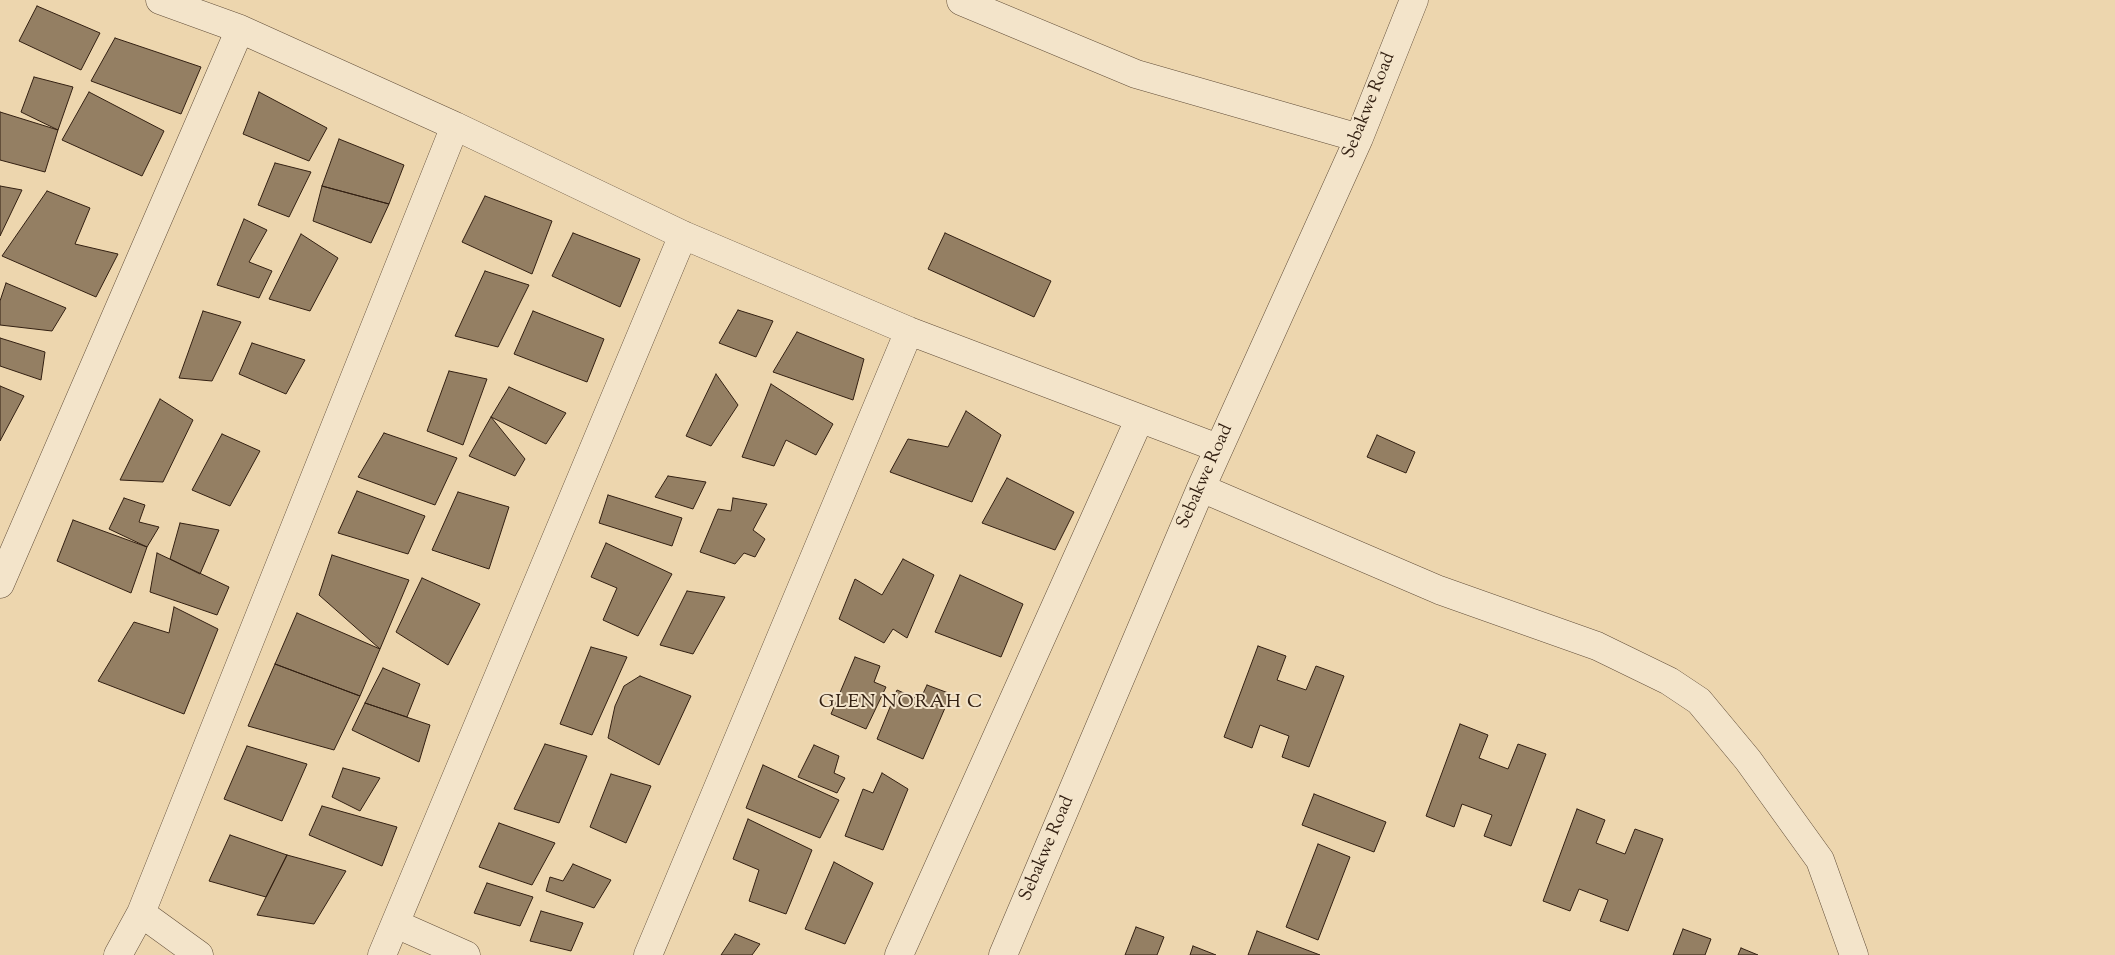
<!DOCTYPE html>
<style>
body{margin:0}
canvas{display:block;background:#edd6ae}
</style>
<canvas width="2115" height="955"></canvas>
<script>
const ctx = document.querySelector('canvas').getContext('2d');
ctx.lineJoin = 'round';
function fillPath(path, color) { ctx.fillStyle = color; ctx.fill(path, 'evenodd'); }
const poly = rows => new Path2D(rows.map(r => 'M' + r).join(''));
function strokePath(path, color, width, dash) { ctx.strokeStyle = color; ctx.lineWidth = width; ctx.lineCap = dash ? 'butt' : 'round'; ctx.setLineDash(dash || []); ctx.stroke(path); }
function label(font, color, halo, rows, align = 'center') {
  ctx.font = font + ' "Sorts Mill Goudy",serif'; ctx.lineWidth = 4; ctx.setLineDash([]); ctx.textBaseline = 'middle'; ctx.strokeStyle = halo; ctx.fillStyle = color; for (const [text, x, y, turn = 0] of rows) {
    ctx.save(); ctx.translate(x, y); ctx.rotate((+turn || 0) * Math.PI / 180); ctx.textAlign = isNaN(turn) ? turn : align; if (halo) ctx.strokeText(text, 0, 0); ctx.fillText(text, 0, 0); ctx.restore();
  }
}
const building = poly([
 [37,6,100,33,81,70,19,41,37,6],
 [115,38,201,67,181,114,91,81,115,38],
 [34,77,73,87,58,130,21,112,34,77],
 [89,92,164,131,142,176,62,140,89,92],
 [259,92,327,128,309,161,243,134,259,92],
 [0,112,58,130,45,172,0,160,0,112],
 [339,139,404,165,389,204,322,186,339,139],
 [275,163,311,172,289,217,258,205,275,163],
 [0,186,22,190,0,236,0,186],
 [322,186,389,204,371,243,313,221,322,186],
 [47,191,90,208,75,244,118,254,96,297,2,256,47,191],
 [485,196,552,221,532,274,462,242,485,196],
 [244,219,267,230,249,262,272,271,259,298,217,285,244,219],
 [573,233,640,259,620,307,552,276,573,233],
 [945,233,1051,281,1034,317,928,269,945,233],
 [301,234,338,258,310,311,269,299,301,234],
 [485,271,529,285,498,347,455,336,485,271],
 [6,283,66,308,52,331,0,325,0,301,6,283],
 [738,310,773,321,756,357,719,343,738,310],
 [203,311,241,322,212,381,179,378,203,311],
 [533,311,604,339,587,382,514,354,533,311],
 [797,332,864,359,853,400,773,372,797,332],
 [0,338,45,352,41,380,0,366,0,338],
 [252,343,305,360,286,394,239,374,252,343],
 [449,371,487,379,463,445,427,431,449,371],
 [716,374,738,405,711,446,686,436,716,374],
 [771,384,833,424,816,455,786,440,774,466,742,457,771,384],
 [0,386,24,396,0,441,0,386],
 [509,387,566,413,546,444,491,417,509,387],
 [160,399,193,420,163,482,120,480,160,399],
 [966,411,1001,435,972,502,890,472,908,439,948,447,966,411],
 [491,417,525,459,515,476,469,456,491,417],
 [384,433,457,458,435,505,358,477,384,433],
 [222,434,260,451,230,506,192,490,222,434],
 [1377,435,1415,452,1406,473,1367,457,1377,435],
 [668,476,706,482,693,509,655,497,668,476],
 [1007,478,1074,512,1055,550,982,523,1007,478],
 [357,491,425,516,408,554,338,533,357,491],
 [458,492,509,507,489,569,432,550,458,492],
 [608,495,682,518,672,546,599,523,608,495],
 [124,498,145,505,139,522,159,527,147,547,109,529,124,498],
 [733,498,767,504,753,530,765,539,755,557,744,553,735,564,700,552,718,509,731,511,733,498],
 [73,520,147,547,131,593,57,561,73,520],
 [180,523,219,530,200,574,170,559,180,523],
 [606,543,672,574,638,636,603,620,617,588,591,577,606,543],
 [157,553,229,587,217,615,150,592,157,553],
 [332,555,409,580,380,649,319,595,332,555],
 [903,559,934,575,907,638,893,629,884,643,839,619,855,579,882,595,903,559],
 [960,575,1023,604,1001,657,935,632,960,575],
 [422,578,480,604,448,665,396,632,422,578],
 [687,591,725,597,693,654,660,645,687,591],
 [174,607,218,629,184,714,98,681,134,622,169,633,174,607],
 [297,613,380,649,360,696,275,664,297,613],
 [1258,646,1286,656,1277,680,1306,690,1316,666,1344,676,1309,767,1282,757,1289,736,1260,725,1252,748,1224,737,1258,646],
 [591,647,627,657,592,735,560,724,591,647],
 [855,657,880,666,874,682,886,687,866,729,831,714,855,657],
 [275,664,360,696,334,750,248,726,275,664],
 [383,668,420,684,407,717,365,703,383,668],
 [640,676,691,696,659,765,608,738,615,706,624,686,640,676],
 [927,685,951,694,923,759,877,739,897,690,920,700,927,685],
 [365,703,430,725,419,762,352,730,365,703],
 [1460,724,1488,735,1479,758,1508,769,1518,744,1546,754,1511,846,1484,836,1492,815,1462,804,1454,827,1426,816,1460,724],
 [545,744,587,756,559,823,514,809,545,744],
 [814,745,839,756,834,773,845,778,837,793,798,777,814,745],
 [247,746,307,764,282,821,224,799,247,746],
 [763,765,839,800,820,838,746,808,763,765],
 [343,768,380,778,360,811,332,797,343,768],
 [882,773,908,789,883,850,845,836,863,789,873,793,882,773],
 [611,774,651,786,626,843,590,827,611,774],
 [1314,794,1386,822,1374,852,1302,825,1314,794],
 [322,806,397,827,382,866,309,835,322,806],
 [1577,809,1605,820,1596,843,1625,854,1635,829,1663,839,1628,931,1600,921,1608,900,1579,889,1570,911,1543,901,1577,809],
 [748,819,812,850,786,914,749,901,759,870,733,859,748,819],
 [499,823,555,843,532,885,479,867,499,823],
 [230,835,287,855,266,897,209,881,230,835],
 [1318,844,1350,857,1318,940,1286,927,1318,844],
 [287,855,346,871,314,924,257,915,287,855],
 [834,862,873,883,845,944,805,929,834,862],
 [573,864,611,880,594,908,546,891,550,877,563,881,573,864],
 [487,883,533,897,520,926,474,913,487,883],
 [541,911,583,923,571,951,530,941,541,911],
 [1136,927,1164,937,1157,955,1125,955,1136,927],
 [1683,929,1711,939,1705,955,1673,955,1683,929],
 [1257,931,1320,955,1248,955,1257,931],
 [735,934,760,944,752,955,721,955,735,934],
 [1193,946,1216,955,1190,955,1193,946],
 [1741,948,1758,955,1738,955,1741,948]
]);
const minor = poly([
 [160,0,240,29,455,126,683,235,909,331,1218,448],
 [961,1,1136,74,1359,138],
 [1201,488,1439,590,1597,646,1669,681,1699,701,1748,760,1820,860,1854,955],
 [0,584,240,29],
 [141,913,199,955],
 [396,924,466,955],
 [118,955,141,913,455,126],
 [382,955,683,235],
 [648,955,909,331],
 [899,955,1139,420],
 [1003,955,1201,488,1359,138,1414,0]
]);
const streetNames = [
 ["Sebakwe Road",1370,106,-68],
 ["Sebakwe Road",1206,477,-66],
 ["Sebakwe Road",1048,849,-67]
];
const neighbourhoodNames = [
 ["GLEN NORAH C",901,704]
];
fillPath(building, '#947f63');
strokePath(building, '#332012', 1);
strokePath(minor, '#624e39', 29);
strokePath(minor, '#f3e4ca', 28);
label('18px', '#332012', '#f3e4ca', streetNames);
ctx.letterSpacing = '1px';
label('19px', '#332012', '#f3e4ca', neighbourhoodNames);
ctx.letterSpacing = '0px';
</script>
